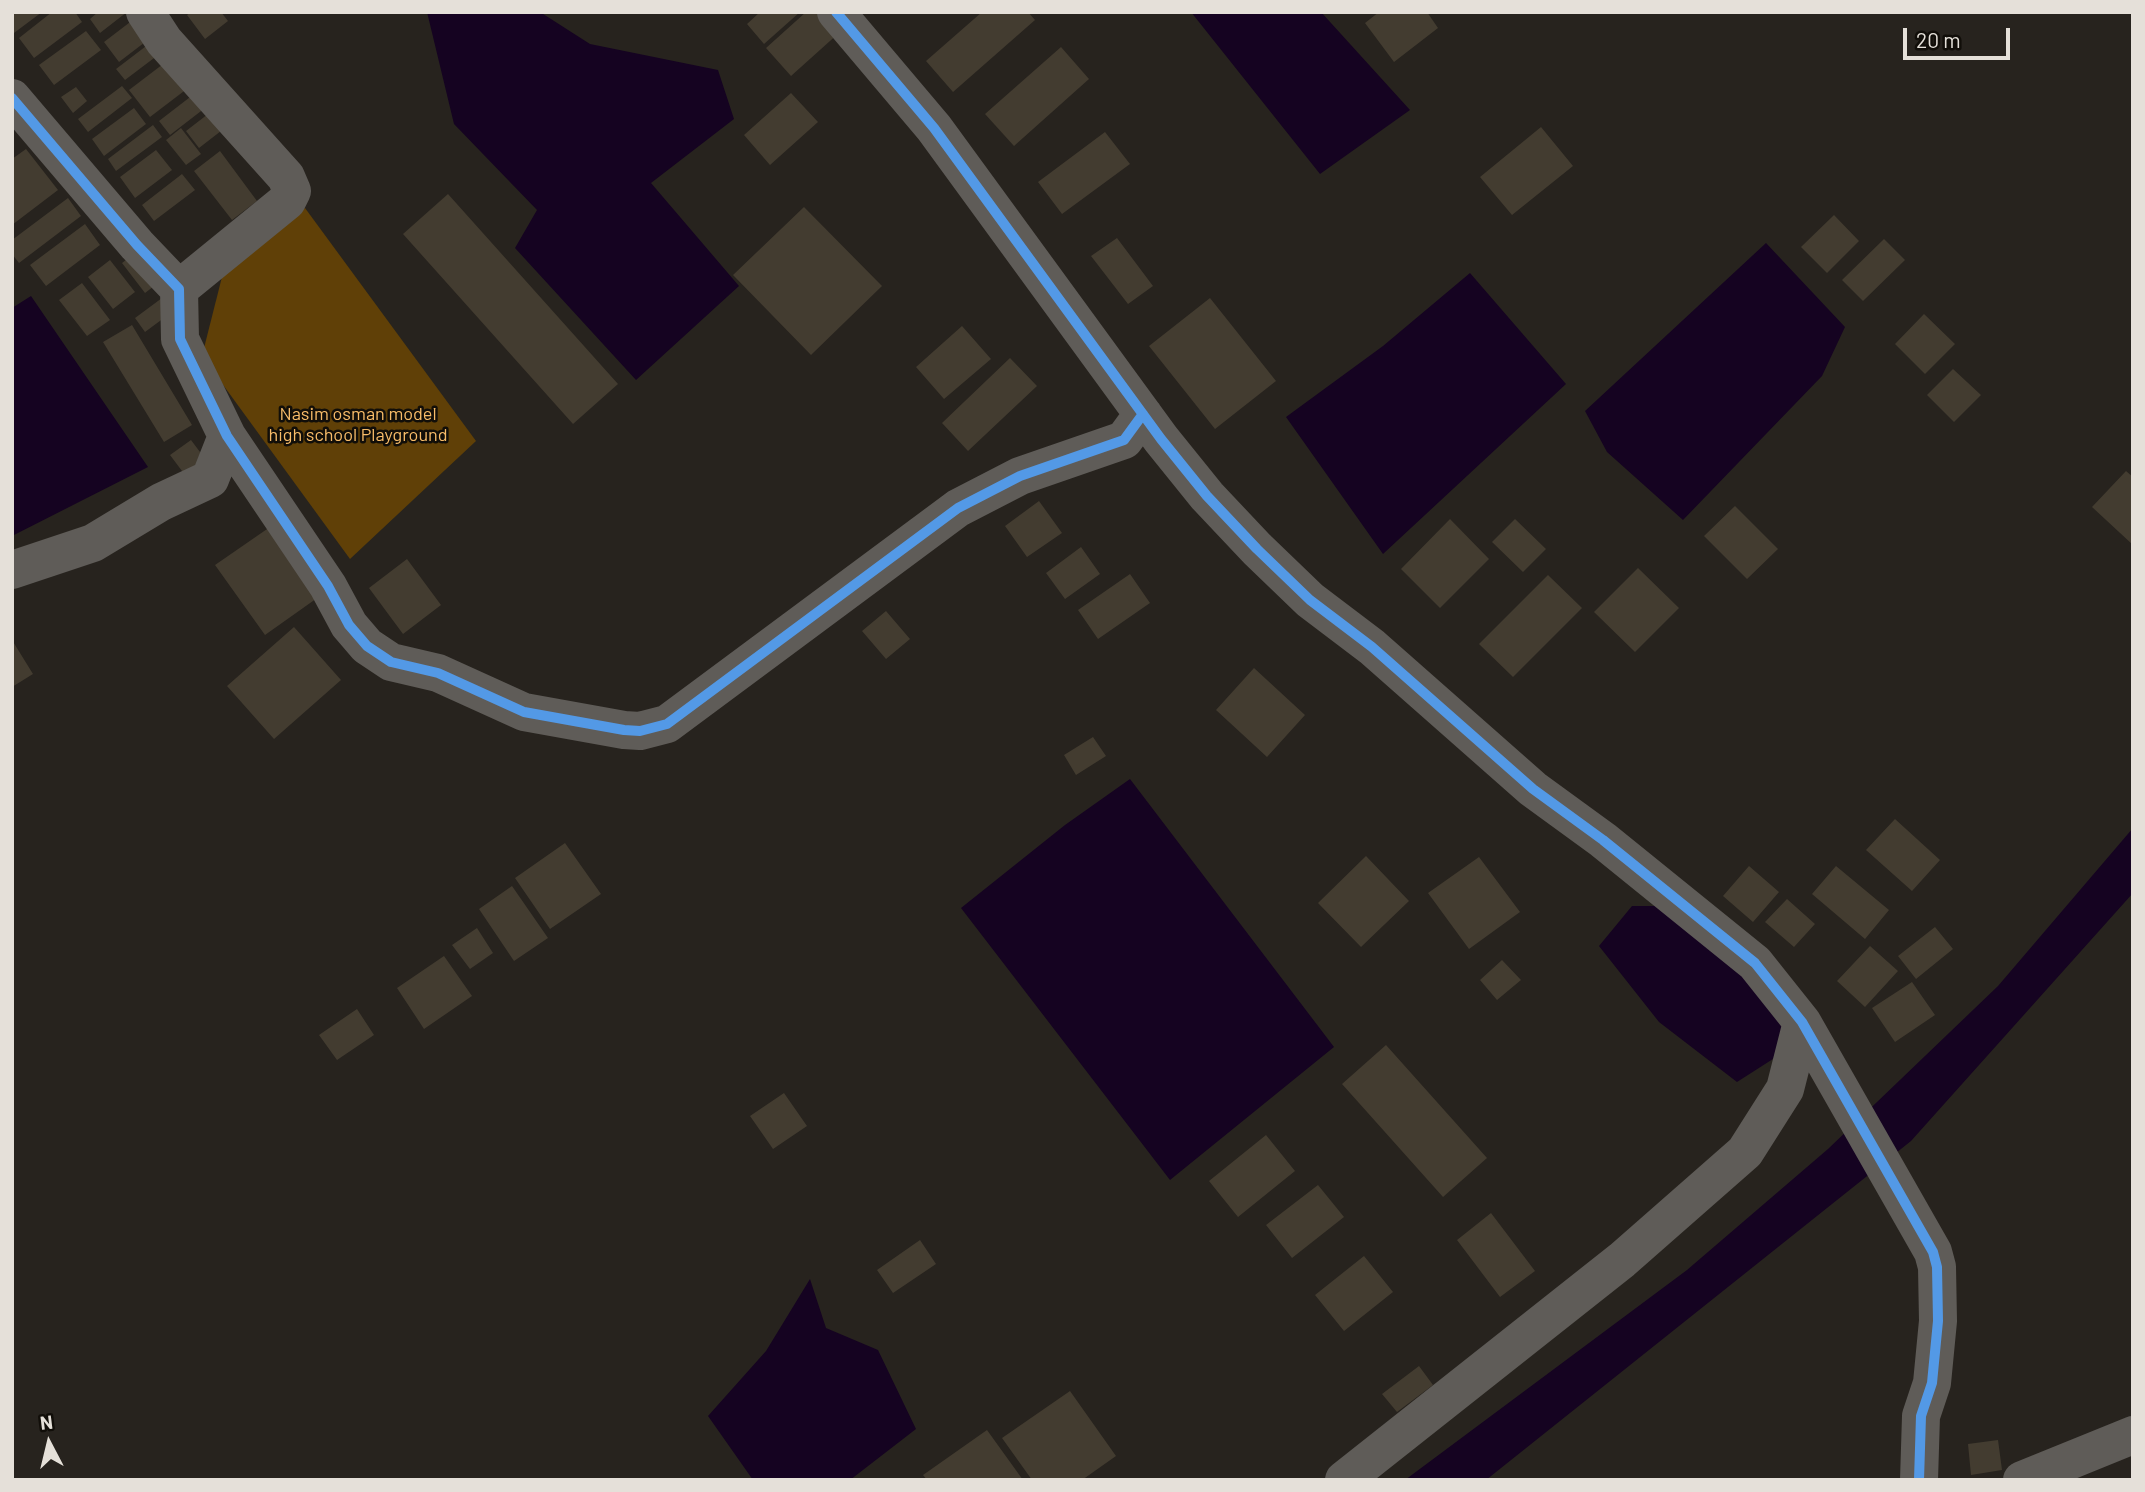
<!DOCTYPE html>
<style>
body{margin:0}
#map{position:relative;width:2145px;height:1492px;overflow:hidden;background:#27231e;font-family:Barlow,sans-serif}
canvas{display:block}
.frame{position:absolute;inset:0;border:14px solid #e5e0d9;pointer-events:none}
.north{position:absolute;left:14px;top:1408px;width:70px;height:70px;-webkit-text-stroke:5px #110e09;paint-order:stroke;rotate:353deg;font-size:19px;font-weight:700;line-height:28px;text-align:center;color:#e5e0d9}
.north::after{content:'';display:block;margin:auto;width:24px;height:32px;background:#e5e0d9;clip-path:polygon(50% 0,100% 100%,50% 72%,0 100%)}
.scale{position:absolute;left:1903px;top:28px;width:107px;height:32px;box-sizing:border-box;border:4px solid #e5e0d9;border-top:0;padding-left:9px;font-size:21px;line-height:24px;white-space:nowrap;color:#e5e0d9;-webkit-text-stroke:5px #110e09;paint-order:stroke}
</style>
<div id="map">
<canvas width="2145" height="1492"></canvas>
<div class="frame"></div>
<div class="north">N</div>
<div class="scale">20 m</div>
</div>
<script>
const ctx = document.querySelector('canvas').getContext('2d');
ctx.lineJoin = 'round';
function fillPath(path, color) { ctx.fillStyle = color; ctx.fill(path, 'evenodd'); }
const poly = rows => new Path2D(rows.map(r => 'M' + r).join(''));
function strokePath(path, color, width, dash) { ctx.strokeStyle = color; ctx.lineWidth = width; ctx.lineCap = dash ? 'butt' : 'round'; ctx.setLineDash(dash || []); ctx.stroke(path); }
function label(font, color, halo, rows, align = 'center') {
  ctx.font = font + ' Barlow,sans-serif'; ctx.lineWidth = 5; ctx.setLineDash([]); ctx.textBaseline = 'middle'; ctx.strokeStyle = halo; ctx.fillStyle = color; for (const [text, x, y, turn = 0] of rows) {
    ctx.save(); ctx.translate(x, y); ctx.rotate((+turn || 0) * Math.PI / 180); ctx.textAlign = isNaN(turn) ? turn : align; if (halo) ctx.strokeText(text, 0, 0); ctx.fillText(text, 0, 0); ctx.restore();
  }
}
const green = poly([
 [305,208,476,441,350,559,202,356,224,269]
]);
const water = poly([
 [427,12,540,12,590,44,718,70,734,119,651,183,739,286,636,380,515,248,537,210,454,124],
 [1191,12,1321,12,1410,110,1320,174],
 [1766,243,1845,327,1822,376,1683,520,1607,452,1585,411],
 [1470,273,1566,384,1383,554,1286,417,1383,346],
 [31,296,148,467,12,536,12,308],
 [1130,779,1334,1047,1170,1180,961,908,1065,825],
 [2133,828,2133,893,1911,1141,1486,1480,1405,1480,1687,1270,1828,1149,1998,986],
 [1632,906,1655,906,1771,984,1787,1050,1737,1082,1659,1022,1599,946],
 [810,1279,826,1328,878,1350,916,1429,850,1480,753,1480,708,1416,766,1351]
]);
const building = poly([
 [12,12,42,12,14,33],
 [52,12,75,12,82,22,34,58,19,38],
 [98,12,127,12,100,33,90,19],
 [191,12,221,12,228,21,205,39,187,15],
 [760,12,800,12,764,44,747,24],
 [806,12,822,12,840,32,791,76,766,48],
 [982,12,1028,12,1035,20,953,92,926,61],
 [1379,12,1427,12,1438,28,1394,62,1365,23],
 [138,16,153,36,119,62,104,42],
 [86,31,101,50,54,85,39,65],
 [154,40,162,52,125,80,116,69],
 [1061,47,1089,79,1014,146,985,114],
 [171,58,192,85,150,117,129,90],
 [122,86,132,98,88,132,78,119],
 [76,87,87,101,73,113,61,97],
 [791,93,818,122,770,165,744,135],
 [194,94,205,108,170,135,159,121],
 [134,108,146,124,104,156,92,139],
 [208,114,221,131,199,148,186,131],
 [153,125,162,137,116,171,108,159],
 [1541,127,1573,166,1512,215,1480,177],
 [181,128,201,154,186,165,166,140],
 [1105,132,1130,164,1062,214,1038,182],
 [26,149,58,190,12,225,12,159],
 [156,150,172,170,135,198,120,177],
 [220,151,257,201,232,220,194,171],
 [182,174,195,190,154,221,142,205],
 [448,194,618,384,573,424,403,234],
 [68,198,81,216,19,263,12,254,12,240],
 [804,207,882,286,811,355,733,275],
 [1834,215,1859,241,1827,273,1801,247],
 [85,224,100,245,46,286,30,265],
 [1117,238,1153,286,1128,304,1091,256],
 [1884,239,1905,260,1863,301,1842,280],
 [135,253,158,283,145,293,122,263],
 [110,260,135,292,113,309,88,277],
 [82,283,110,320,87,336,59,300],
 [162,298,172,312,145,332,135,318],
 [1210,298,1276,381,1215,429,1149,346],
 [1924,314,1955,344,1925,374,1895,344],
 [132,325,192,425,164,442,103,342],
 [962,326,991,359,944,399,916,367],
 [1010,358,1037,386,968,451,942,423],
 [1953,369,1981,395,1954,422,1927,395],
 [191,440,206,460,185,475,170,455],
 [2126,471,2133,477,2133,545,2092,507],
 [1039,501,1062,533,1027,557,1005,526],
 [1735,506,1778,549,1747,579,1704,536],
 [1450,519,1489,559,1440,608,1401,569],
 [1515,519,1546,549,1523,572,1492,542],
 [270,527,320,596,265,635,215,565],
 [1081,547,1100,574,1065,599,1046,573],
 [407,559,441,605,403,634,369,588],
 [1638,568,1679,608,1635,652,1594,612],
 [1130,574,1150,603,1098,639,1078,610],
 [1548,575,1582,608,1513,677,1479,644],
 [886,611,910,639,886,659,862,631],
 [294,627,341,680,274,739,227,686],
 [12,640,33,674,12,687],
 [1254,668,1305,715,1267,757,1216,710],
 [1093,737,1106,756,1076,775,1064,755],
 [1895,819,1940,860,1912,891,1866,850],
 [565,843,601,894,550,929,515,878],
 [1366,856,1409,901,1361,947,1318,903],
 [1479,857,1520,912,1469,949,1428,893],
 [1749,866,1779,892,1753,922,1723,896],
 [1836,866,1889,910,1865,939,1812,894],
 [512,886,548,938,514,961,479,909],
 [1787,899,1815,924,1794,947,1765,922],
 [1935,927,1953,949,1916,979,1898,956],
 [477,928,493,953,470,969,452,945],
 [1870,946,1898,971,1865,1007,1837,981],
 [444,956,472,996,424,1029,397,988],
 [1502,960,1521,980,1497,1000,1480,980],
 [1912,982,1935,1015,1895,1042,1872,1008],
 [357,1009,374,1035,337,1060,319,1035],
 [1386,1045,1487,1158,1443,1197,1342,1084],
 [784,1093,807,1126,773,1149,750,1116],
 [1266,1135,1295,1171,1238,1217,1209,1181],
 [1318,1185,1344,1217,1292,1258,1266,1225],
 [1491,1213,1535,1271,1500,1297,1457,1240],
 [920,1240,936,1264,893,1293,877,1270],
 [1364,1256,1393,1292,1344,1331,1315,1295],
 [1419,1366,1433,1385,1397,1412,1382,1394],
 [1070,1391,1116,1456,1082,1480,1032,1480,1002,1438],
 [987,1430,1023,1480,927,1480,923,1475],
 [1998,1440,2002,1470,1971,1475,1968,1444]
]);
const minor = poly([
 [145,12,164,41,286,177,292,191,287,201,179,289],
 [836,12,934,128,1161,439,1207,496,1257,549,1310,600,1372,647,1533,789,1603,840,1755,963,1802,1022,1933,1252,1937,1267,1938,1321,1932,1383,1921,1416,1919,1480],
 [12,98,137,245,179,289,180,339,227,436,328,586,349,625,367,646,391,662,438,673,524,712,624,730,640,731,667,724,958,508,1020,476,1124,440,1143,414],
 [12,570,93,543,161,502,210,479,227,436],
 [1344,1480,1622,1260,1745,1152,1785,1089,1802,1022],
 [2022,1480,2133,1435]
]);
const cycleway = poly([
 [836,12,934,128,1161,439,1207,496,1257,549,1310,600,1372,647,1533,789,1603,840,1755,963,1802,1022,1933,1252,1937,1267,1938,1321,1932,1383,1921,1416,1919,1480],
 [12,98,137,245,179,289,180,339,227,436,328,586,349,625,367,646,391,662,438,673,524,712,624,730,640,731,667,724,958,508,1020,476,1124,440,1143,414]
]);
const parkNames = [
 ["Nasim osman model",358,414],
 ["high school Playground",358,435]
];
fillPath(green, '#604007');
fillPath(water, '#150321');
fillPath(building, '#433c30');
strokePath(minor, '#5f5c58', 38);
strokePath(cycleway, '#5399e6', 10);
label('18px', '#f8bc69', '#110e09', parkNames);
</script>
